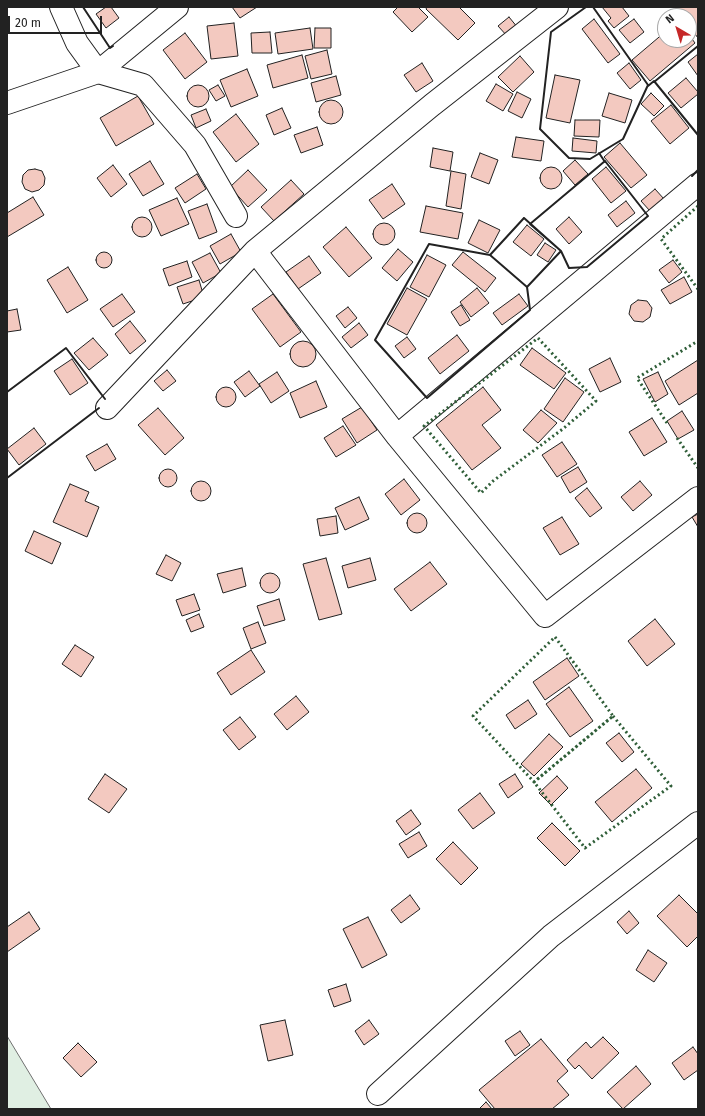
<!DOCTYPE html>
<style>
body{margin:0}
#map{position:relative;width:705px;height:1116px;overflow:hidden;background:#fff;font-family:"Fira Sans",sans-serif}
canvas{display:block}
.frame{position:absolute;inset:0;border:8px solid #222;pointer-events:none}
.north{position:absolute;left:657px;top:8px;width:40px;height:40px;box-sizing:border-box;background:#fff;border:1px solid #a7a7a7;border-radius:50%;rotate:322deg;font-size:11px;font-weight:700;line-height:16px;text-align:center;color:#222}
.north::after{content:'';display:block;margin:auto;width:14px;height:18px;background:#c62828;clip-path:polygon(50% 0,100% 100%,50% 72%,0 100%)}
.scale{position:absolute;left:8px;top:16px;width:94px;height:18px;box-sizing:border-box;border:2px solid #222;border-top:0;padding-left:5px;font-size:12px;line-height:14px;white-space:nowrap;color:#222;-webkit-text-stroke:3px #fff;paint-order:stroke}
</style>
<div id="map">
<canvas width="705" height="1116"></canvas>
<div class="frame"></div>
<div class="north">N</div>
<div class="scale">20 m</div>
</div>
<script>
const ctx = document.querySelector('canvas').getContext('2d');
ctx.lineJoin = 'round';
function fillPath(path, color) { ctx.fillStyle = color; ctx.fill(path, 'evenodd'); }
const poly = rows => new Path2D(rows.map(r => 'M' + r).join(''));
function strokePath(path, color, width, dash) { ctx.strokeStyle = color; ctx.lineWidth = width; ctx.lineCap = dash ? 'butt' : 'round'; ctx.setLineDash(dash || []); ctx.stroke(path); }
const green = poly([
 [7,1036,51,1109,7,1109,7,1036]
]);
const building = poly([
 [106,7,111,7,119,18,106,28,96,14,106,7],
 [232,7,257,7,240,18,232,7],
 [398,7,418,7,428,17,412,32,393,12,398,7],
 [427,7,459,7,475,23,458,40,426,9,427,7],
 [602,7,622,7,629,16,614,28,608,21,611,18,602,7],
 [675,7,698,7,698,38,689,26,689,16,682,16,675,7],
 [509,17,518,28,508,37,498,26,509,17],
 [594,19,620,54,608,63,582,29,594,19],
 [634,19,644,32,630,43,619,30,634,19],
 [234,23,238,56,211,59,207,26,234,23],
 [310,28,313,49,278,54,275,33,310,28],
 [315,28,331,28,331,48,314,48,315,28],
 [270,32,272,53,252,53,251,33,270,32],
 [665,32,665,40,689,40,689,35,695,43,650,81,632,60,665,32],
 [185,33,207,62,185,79,163,50,185,33],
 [327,50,332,74,311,79,305,56,327,50],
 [698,54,698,76,688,62,698,54],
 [302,55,308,78,273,88,267,65,302,55],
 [520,56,534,72,513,92,498,77,520,56],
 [422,63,433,81,416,92,404,75,422,63],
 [629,63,641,80,630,89,617,73,629,63],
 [247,69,258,96,231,107,220,80,247,69],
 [555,75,580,80,570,123,546,118,555,75],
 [336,76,341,95,316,102,311,83,336,76],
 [686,78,698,92,698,94,681,108,668,93,686,78],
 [496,84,513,94,503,111,486,101,496,84],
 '187 96a11 11 0 1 1 22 0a11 11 0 1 1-22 0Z',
 [218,85,225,96,216,101,209,90,218,85],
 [517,92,531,99,522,118,508,111,517,92],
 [609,93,632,100,625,123,602,116,609,93],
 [651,93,664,106,654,116,641,104,651,93],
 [138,96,154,124,116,146,100,118,138,96],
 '319 112a12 12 0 1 1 24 0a12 12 0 1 1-24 0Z',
 [671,105,689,128,670,144,651,121,671,105],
 [282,108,291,128,274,135,266,115,282,108],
 [206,109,211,121,196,128,191,115,206,109],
 [236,114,259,144,236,162,213,132,236,114],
 [575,120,600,120,599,137,574,136,575,120],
 [317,127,323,145,301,153,294,135,317,127],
 [516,137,544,141,541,161,512,157,516,137],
 [573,138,597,141,596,153,572,151,573,138],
 [620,143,647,175,631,188,604,157,620,143],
 [433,148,453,152,450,171,430,167,433,148],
 [480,153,498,160,489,184,471,177,480,153],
 [575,160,588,174,575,185,563,171,575,160],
 [150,161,164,184,143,196,129,174,150,161],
 [113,165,127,184,111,197,97,178,113,165],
 '540 178a11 11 0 1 1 22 0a11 11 0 1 1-22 0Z',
 [606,167,626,191,611,203,592,179,606,167],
 [35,169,42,171,45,178,44,185,39,190,32,192,25,189,22,182,23,175,28,170,35,169],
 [248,170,267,190,248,207,230,187,248,170],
 [451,171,466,174,461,209,446,206,451,171],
 [197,174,206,189,185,203,175,188,197,174],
 [291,180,304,194,274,221,261,207,291,180],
 [392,184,405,204,383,219,369,200,392,184],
 [655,189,664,199,650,211,641,201,655,189],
 [33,197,44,215,7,237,7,213,33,197],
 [177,198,189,224,161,236,149,210,177,198],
 [626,201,635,213,617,227,608,215,626,201],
 [207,204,217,232,199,239,188,211,207,204],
 [426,206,463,213,458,239,420,232,426,206],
 [569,217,582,232,569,244,556,229,569,217],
 '132 227a10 10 0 1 1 20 0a10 10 0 1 1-20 0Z',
 [479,220,500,230,488,253,468,243,479,220],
 '373 234a11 11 0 1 1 22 0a11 11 0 1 1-22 0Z',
 [527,225,544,239,531,256,513,242,527,225],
 [346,227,372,258,349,277,323,247,346,227],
 [231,234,241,252,220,264,210,246,231,234],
 [545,243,556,250,548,262,537,255,545,243],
 [398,249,413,262,397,281,382,268,398,249],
 '96 260a8 8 0 1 1 16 0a8 8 0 1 1-16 0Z',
 [463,252,496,278,485,292,452,265,463,252],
 [210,253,221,273,203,283,192,262,210,253],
 [427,255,446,265,429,297,410,287,427,255],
 [309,256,321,273,298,289,286,272,309,256],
 [673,260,682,272,669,283,659,270,673,260],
 [187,261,192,277,169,286,163,269,187,261],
 [68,267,88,300,67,313,47,280,68,267],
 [684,277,692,292,670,304,661,290,684,277],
 [199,280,204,297,183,304,177,287,199,280],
 [407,288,427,299,407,335,387,324,407,288],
 [477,288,489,303,471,317,460,302,477,288],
 [122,294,135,312,113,327,100,309,122,294],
 [273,294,301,332,280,347,252,309,273,294],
 [519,294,528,306,502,325,493,313,519,294],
 [638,300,647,301,652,308,650,317,643,322,634,321,629,314,631,305,638,300],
 [461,305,470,320,460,326,451,312,461,305],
 [348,307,357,318,345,328,336,316,348,307],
 [17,309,21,330,7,332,7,311,17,309],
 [130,321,146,341,130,354,115,334,130,321],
 [359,323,368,335,351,348,342,337,359,323],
 [457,335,469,351,440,374,428,358,457,335],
 [407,337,416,349,404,358,395,346,407,337],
 [93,338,108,355,89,370,74,353,93,338],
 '290 354a13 13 0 1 1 26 0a13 13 0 1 1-26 0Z',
 [532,348,566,373,554,389,520,365,532,348],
 [610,358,621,382,600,392,589,369,610,358],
 [72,359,88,383,70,395,54,371,72,359],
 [698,360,698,393,679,405,665,381,698,360],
 [167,370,176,381,163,391,154,381,167,370],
 [249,371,260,386,245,397,234,382,249,371],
 [277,372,289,391,271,403,259,384,277,372],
 [658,372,668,394,655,402,643,379,658,372],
 [565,378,584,392,563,422,544,409,565,378],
 [316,381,327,407,300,418,290,393,316,381],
 [483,387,501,410,482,425,501,448,472,470,436,425,483,387],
 '216 397a10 10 0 1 1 20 0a10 10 0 1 1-20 0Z',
 [362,407,377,430,357,443,342,419,362,407],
 [158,408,184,438,165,455,138,425,158,408],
 [541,410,557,423,538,443,523,430,541,410],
 [682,411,694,430,678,439,667,421,682,411],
 [652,418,667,442,644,456,629,432,652,418],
 [343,426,356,445,336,457,324,438,343,426],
 [34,428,46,444,19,465,7,449,34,428],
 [562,442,577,464,557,477,542,455,562,442],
 [107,444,116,459,95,471,86,456,107,444],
 [578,467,587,482,570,493,561,477,578,467],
 '159 478a9 9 0 1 1 18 0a9 9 0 1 1-18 0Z',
 [404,479,420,500,401,515,385,494,404,479],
 [640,481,652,495,633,511,621,497,640,481],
 '191 491a10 10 0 1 1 20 0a10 10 0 1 1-20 0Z',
 [70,484,89,492,85,501,99,507,87,537,53,522,70,484],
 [587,488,602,508,590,517,575,498,587,488],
 [359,497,369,519,345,530,335,508,359,497],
 '407 523a10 10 0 1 1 20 0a10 10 0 1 1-20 0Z',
 [698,514,698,527,692,517,698,514],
 [336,516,338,533,320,536,317,519,336,516],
 [562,517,579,544,560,555,543,528,562,517],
 [34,531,61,543,52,564,25,551,34,531],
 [166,555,181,563,172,581,156,574,166,555],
 [326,558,342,614,319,620,303,564,326,558],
 [370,558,376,580,348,588,342,566,370,558],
 [430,562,447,584,411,611,394,589,430,562],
 [242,568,246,586,223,593,217,574,242,568],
 '260 583a10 10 0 1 1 20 0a10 10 0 1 1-20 0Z',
 [194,594,200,610,182,616,176,600,194,594],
 [279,599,285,620,264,626,257,606,279,599],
 [199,614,204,627,191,632,186,620,199,614],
 [655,619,675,644,647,666,628,641,655,619],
 [258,622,266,643,251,649,243,628,258,622],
 [75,645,94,657,81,677,62,664,75,645],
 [251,650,265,672,231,695,217,673,251,650],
 [567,658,579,676,545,700,533,682,567,658],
 [569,687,593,721,570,737,546,704,569,687],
 [296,696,309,712,287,730,274,714,296,696],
 [528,700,537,714,515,729,506,715,528,700],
 [240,717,256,737,239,750,223,730,240,717],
 [619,733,634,752,622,762,606,743,619,733],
 [549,734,563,747,534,776,521,764,549,734],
 [636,769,652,788,612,822,595,802,636,769],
 [105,774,127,789,109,813,88,799,105,774],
 [515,774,523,787,508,798,499,784,515,774],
 [557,776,568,788,551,805,539,793,557,776],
 [480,793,495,813,473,829,458,810,480,793],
 [411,810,421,824,406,835,396,821,411,810],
 [552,823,580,851,565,866,537,838,552,823],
 [419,832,427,846,408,858,399,844,419,832],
 [453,842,478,868,461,885,436,859,453,842],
 [410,895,420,909,401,923,391,910,410,895],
 [679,895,698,914,698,936,687,947,657,916,679,895],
 [629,911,639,923,627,934,617,922,629,911],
 [29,912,40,929,7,952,7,927,29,912],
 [368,917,387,955,362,968,343,929,368,917],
 [648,950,667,963,654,982,636,970,648,950],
 [346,984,351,1001,334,1007,328,990,346,984],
 [285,1020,293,1055,268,1061,260,1025,285,1020],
 [369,1020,379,1034,364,1045,355,1031,369,1020],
 [520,1031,530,1045,515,1056,505,1041,520,1031],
 [603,1037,619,1053,592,1079,579,1065,575,1069,567,1060,586,1042,591,1048,603,1037],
 [541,1039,568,1071,557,1081,569,1095,552,1109,495,1109,479,1090,541,1039],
 [78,1043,97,1062,81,1077,63,1058,78,1043],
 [693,1047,698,1054,698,1070,684,1080,672,1063,693,1047],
 [636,1066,651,1084,623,1109,607,1092,636,1066],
 [486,1102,492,1109,479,1109,486,1102]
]);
const minor = poly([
 [61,7,77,43,98,72,143,85,195,145,236,216],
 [7,103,98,72,177,7],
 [255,251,397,436,545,616,698,498],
 [107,408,255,251,432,105,557,7],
 [397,436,698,184],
 [378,1094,551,936,698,823]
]);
const hedge = poly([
 [698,206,661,239,698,289],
 [538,338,596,401,564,428,493,481,481,493,424,426,538,338],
 [667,423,637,378,698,341],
 [677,438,698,468],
 [555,637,613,716,534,782,473,716,555,637],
 [613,716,671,786,585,848,534,782,613,716]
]);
const wall = poly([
 [83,7,110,48,113,46],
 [586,7,551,32,540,129,569,158,590,159,623,139,648,85,593,7],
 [654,82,698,46],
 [648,86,654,81,698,135],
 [599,153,605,162],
 [605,161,648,216,587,267,569,268,561,251,530,224,605,161],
 [692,176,698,170],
 [524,218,561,251,527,287,490,255,524,218],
 [429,244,490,255,527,287,530,310,427,398,375,340,429,244],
 [7,392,66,348,105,399],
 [7,478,99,408]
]);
fillPath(green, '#e0efe3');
strokePath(green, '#6f6f6f', 1);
fillPath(building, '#f3c9c0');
strokePath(building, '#222', 1);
strokePath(minor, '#222', 24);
strokePath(minor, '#fff', 22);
strokePath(hedge, '#2f5e38', 3, [2, 3]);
strokePath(wall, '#222', 2);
</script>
